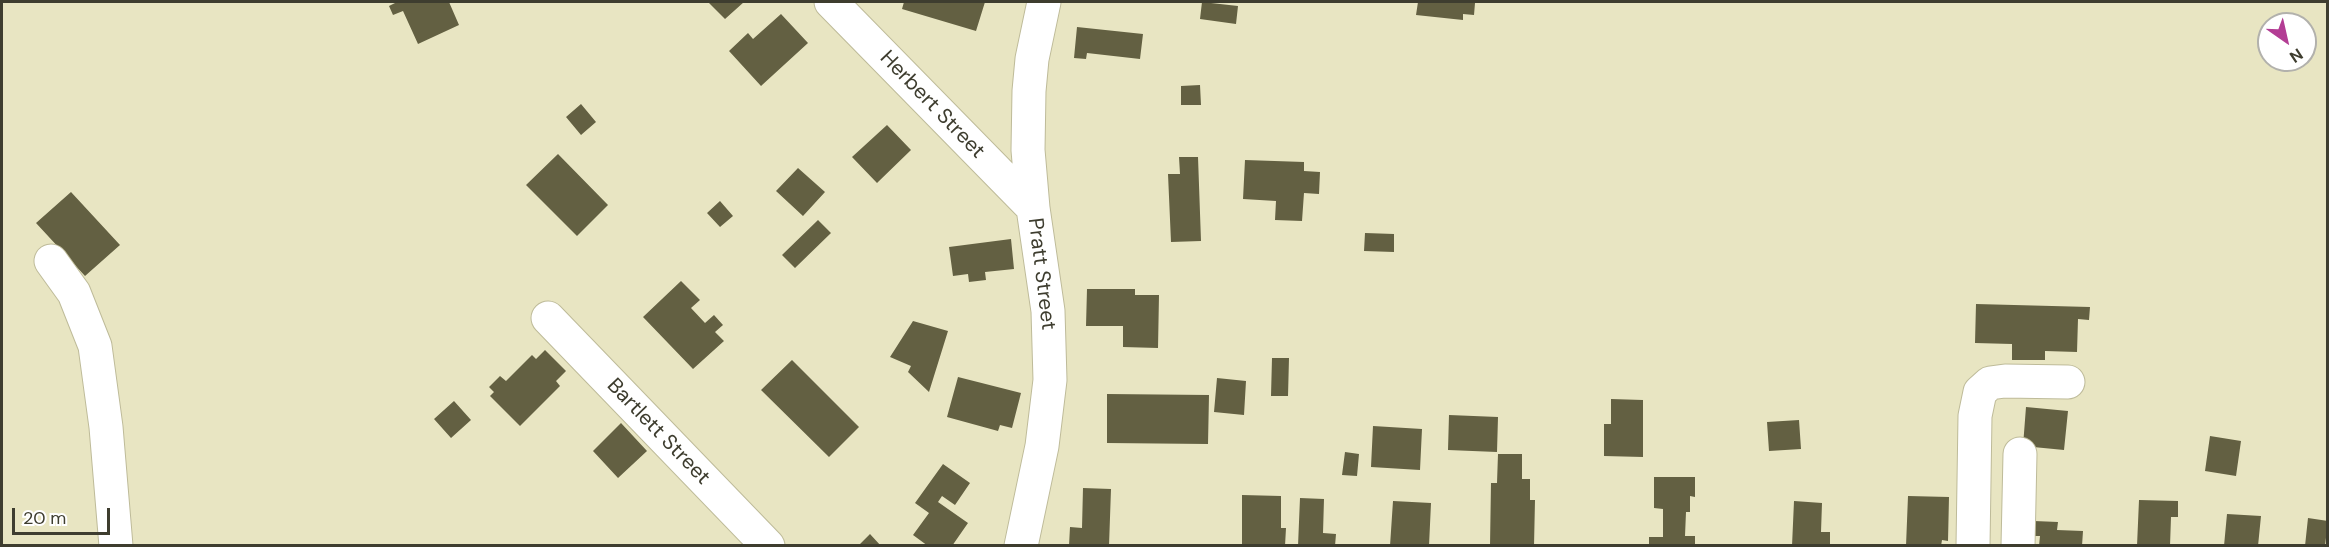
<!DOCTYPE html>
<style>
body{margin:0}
#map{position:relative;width:2329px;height:547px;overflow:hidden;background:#e8e5c2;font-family:"DM Sans",sans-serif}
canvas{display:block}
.frame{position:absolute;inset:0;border:3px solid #3e3d2f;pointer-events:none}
.north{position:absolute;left:2257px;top:12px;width:60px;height:60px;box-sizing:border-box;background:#fff;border:2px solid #b2b1ac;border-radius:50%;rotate:146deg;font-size:16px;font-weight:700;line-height:24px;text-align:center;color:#3e3d2f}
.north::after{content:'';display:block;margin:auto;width:21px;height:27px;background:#b33d94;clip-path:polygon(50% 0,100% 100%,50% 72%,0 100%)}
.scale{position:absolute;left:12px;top:508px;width:98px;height:27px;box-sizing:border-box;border:3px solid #3e3d2f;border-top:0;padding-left:8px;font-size:18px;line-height:21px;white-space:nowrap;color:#3e3d2f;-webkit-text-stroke:4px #fff;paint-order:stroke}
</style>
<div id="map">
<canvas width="2329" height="547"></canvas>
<div class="frame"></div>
<div class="north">N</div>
<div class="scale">20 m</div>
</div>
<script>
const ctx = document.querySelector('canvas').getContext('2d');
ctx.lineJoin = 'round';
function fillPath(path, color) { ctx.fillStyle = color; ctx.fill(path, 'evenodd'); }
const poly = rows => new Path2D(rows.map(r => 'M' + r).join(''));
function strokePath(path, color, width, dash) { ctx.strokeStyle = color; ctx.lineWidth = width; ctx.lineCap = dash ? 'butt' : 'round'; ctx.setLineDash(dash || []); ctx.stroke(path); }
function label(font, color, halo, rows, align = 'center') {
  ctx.font = font + ' "DM Sans",sans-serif'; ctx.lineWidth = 6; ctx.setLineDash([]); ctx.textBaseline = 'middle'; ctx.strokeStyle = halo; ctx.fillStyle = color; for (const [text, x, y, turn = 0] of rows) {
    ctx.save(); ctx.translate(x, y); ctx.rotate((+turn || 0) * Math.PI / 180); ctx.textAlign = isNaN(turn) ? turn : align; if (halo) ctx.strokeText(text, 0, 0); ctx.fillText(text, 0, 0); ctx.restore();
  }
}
const building = poly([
 [397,2,449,2,459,25,418,44,403,11,393,15,389,6],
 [708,2,744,2,725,19],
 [904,2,985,2,976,31,902,9],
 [1202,2,1238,6,1236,24,1200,19],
 [1418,2,1475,3,1474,15,1463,14,1463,20,1416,15],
 [781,14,808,43,761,86,729,51,748,33,753,39],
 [1077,27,1143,34,1140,59,1087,53,1086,59,1074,58],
 [1200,85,1201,105,1181,105,1181,86],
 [581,104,596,122,581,135,566,117],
 [887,125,911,150,877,183,852,157],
 [558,154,608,205,577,236,526,185],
 [1179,157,1198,157,1201,241,1171,242,1168,174,1180,174],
 [1245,160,1304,162,1304,171,1320,172,1319,194,1304,193,1302,221,1275,220,1276,201,1243,199],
 [798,168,825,192,803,216,776,191],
 [71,192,120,245,85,276,36,223],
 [720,201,733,216,720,227,707,213],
 [818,220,831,233,795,268,782,255],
 [1365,233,1394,234,1394,252,1364,251],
 [1011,239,1014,269,985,272,986,280,969,282,968,274,953,276,949,247],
 [681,281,700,300,691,308,705,323,714,315,723,325,715,332,724,341,693,369,643,317],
 [1087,289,1135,289,1135,295,1159,295,1158,348,1123,347,1123,326,1086,326],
 [1976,304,2090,307,2089,320,2078,319,2077,352,2045,351,2045,360,2012,360,2012,344,1975,343],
 [913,321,948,331,929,392,908,372,911,366,890,357],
 [545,350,566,371,556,381,560,386,520,426,490,396,494,392,489,387,500,376,506,381,532,355,536,359],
 [1272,358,1289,358,1288,396,1271,396],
 [792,360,859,427,829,457,761,390],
 [958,377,1021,393,1012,428,1000,425,998,431,947,417],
 [1217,378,1246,381,1244,415,1214,412],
 [1107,394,1209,395,1208,444,1107,443],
 [1611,399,1643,400,1643,457,1604,456,1604,424,1611,424],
 [454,401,471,420,451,438,434,419],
 [2026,407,2068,411,2064,450,2023,446],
 [1449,415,1498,417,1497,452,1448,450],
 [1799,420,1801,449,1769,451,1767,422],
 [621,423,647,451,618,478,593,451],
 [1373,426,1422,429,1420,470,1371,467],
 [2210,436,2241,441,2236,476,2205,471],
 [1345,452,1359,454,1357,476,1342,475],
 [1498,454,1522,454,1522,479,1530,479,1530,500,1535,500,1534,546,1490,546,1491,483,1497,483],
 [943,464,970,483,955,505,942,496,938,502,968,523,952,546,928,546,913,535,929,513,915,503],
 [1654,477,1695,477,1695,497,1690,496,1690,512,1686,512,1685,536,1695,536,1695,546,1649,546,1649,537,1663,537,1663,509,1654,508],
 [1083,488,1111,489,1109,546,1069,546,1070,527,1082,528],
 [1242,495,1281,496,1281,528,1286,528,1285,546,1242,546],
 [1908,496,1949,497,1948,541,1942,540,1941,546,1906,546],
 [1300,498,1324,499,1323,533,1336,534,1335,546,1298,546],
 [2139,500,2178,501,2178,517,2171,517,2170,546,2137,546],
 [1393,501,1431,503,1429,546,1390,546],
 [1794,501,1822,503,1821,532,1830,532,1830,546,1792,546],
 [2227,514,2261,516,2258,546,2224,546],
 [2308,518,2328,521,2325,546,2305,546],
 [2034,521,2058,522,2057,530,2083,531,2082,546,2039,546,2040,536,2033,536],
 [870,534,881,546,858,546]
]);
const minor = poly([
 [831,2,1033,208],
 [51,261,74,293,95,346,106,427,116,546],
 [548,318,768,546],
 [1021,546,1042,446,1050,380,1048,311,1033,208,1028,150,1029,91,1032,59,1044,2],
 [1973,546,1975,416,1980,392,1990,383,2005,381,2068,382],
 [2018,546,2020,454]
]);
const streetNames = [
 ["Herbert Street",932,105,46],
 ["Pratt Street",1041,274,83],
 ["Bartlett Street",658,432,46]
];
fillPath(building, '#636042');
strokePath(minor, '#bebb99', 35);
strokePath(minor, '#fff', 33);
label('21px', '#3e3d2f', '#fff', streetNames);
</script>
